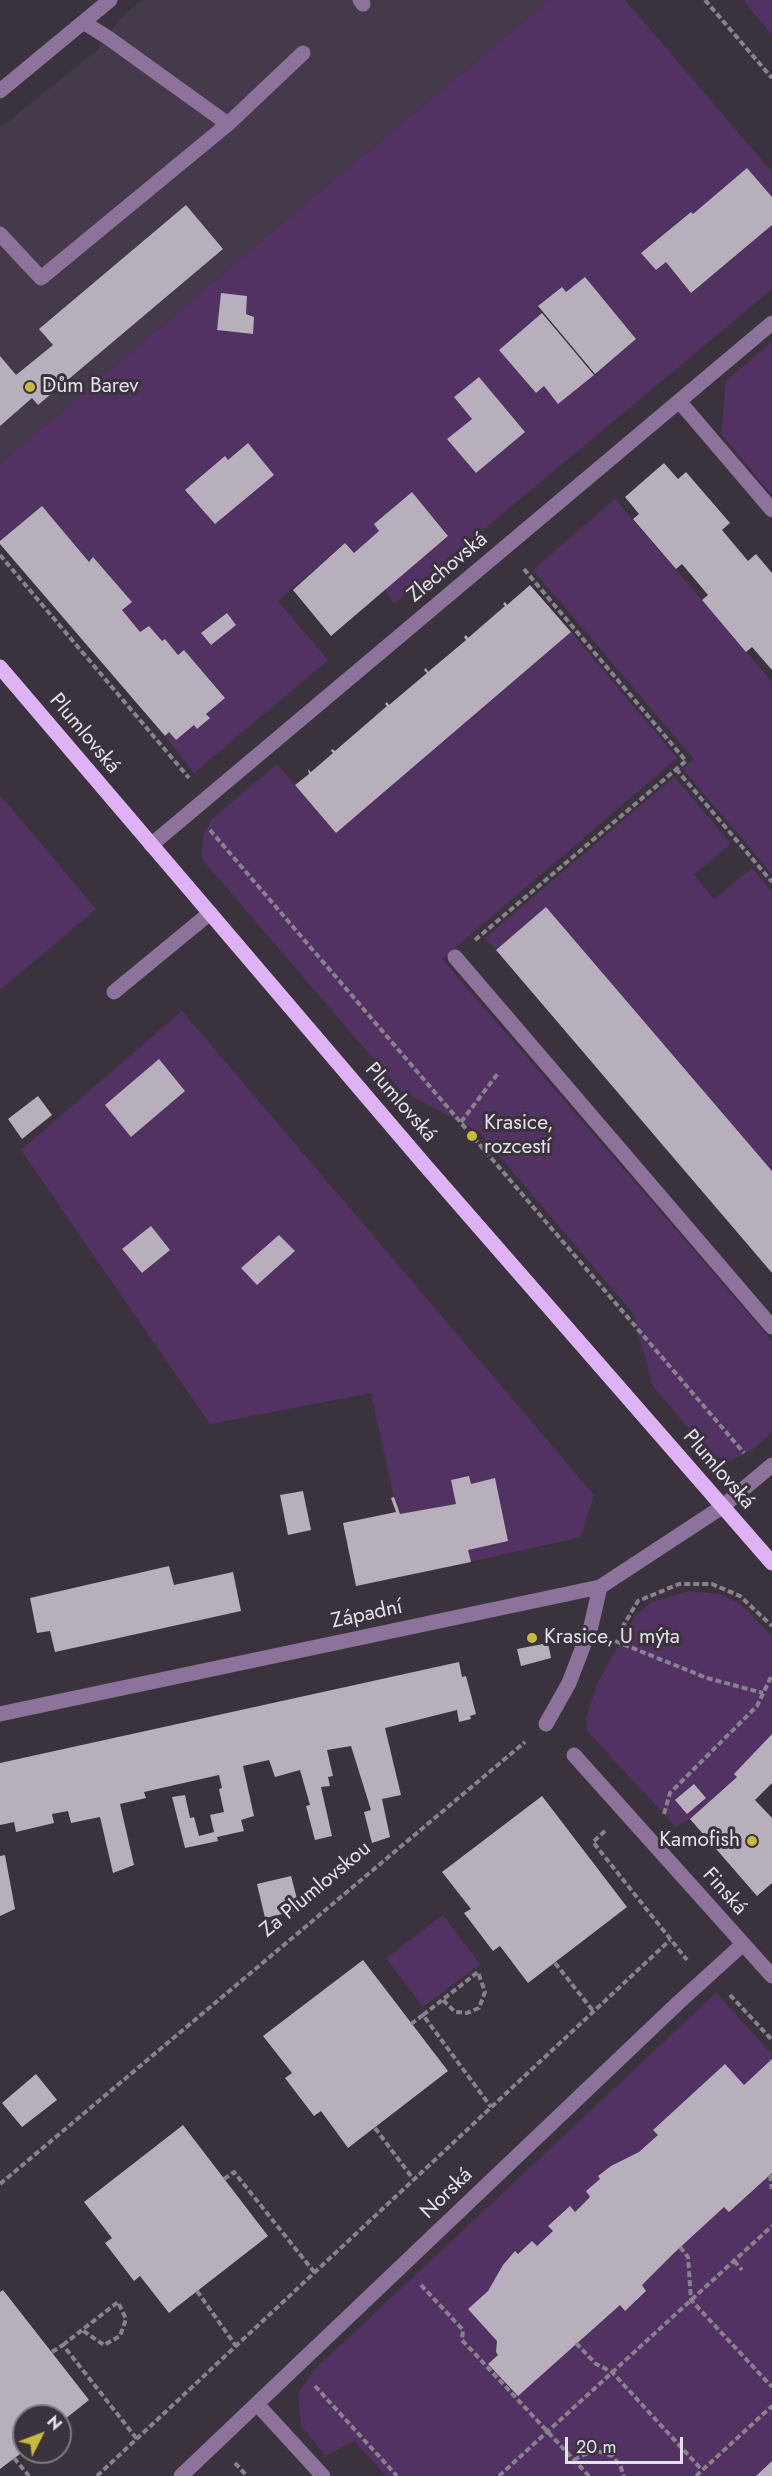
<!DOCTYPE html>
<meta charset="utf-8">
<style>
body{margin:0}
#map{position:relative;width:772px;height:2476px;overflow:hidden;background:#3a333e;font-family:Jost,sans-serif}
canvas{display:block}
.north{position:absolute;left:12px;top:2404px;width:60px;height:60px;box-sizing:border-box;background:#3a333e;border:2px solid #7e7982;border-radius:50%;rotate:48deg;font-size:16px;font-weight:700;line-height:24px;text-align:center;color:#e5e1e8}
.north::after{content:'';display:block;margin:auto;width:21px;height:27px;background:#c7bb3b;clip-path:polygon(50% 0,100% 100%,50% 72%,0 100%)}
.scale{position:absolute;left:565px;top:2437px;width:118px;height:27px;box-sizing:border-box;border:3px solid #e5e1e8;border-top:0;padding-left:8px;font-size:18px;line-height:21px;white-space:nowrap;color:#e5e1e8;-webkit-text-stroke:4px #3a333e;paint-order:stroke}
</style>
<div id="map">
<canvas width="772" height="2476"></canvas>
<div class="north">N</div>
<div class="scale">20 m</div>
</div>
<script>
const ctx = document.querySelector('canvas').getContext('2d');
ctx.lineJoin = 'round';
function fillPath(path, color) { ctx.fillStyle = color; ctx.fill(path, 'evenodd'); }
const poly = rows => new Path2D(rows.map(r => 'M' + r).join(''));
function strokePath(path, color, width, dash) { ctx.strokeStyle = color; ctx.lineWidth = width; ctx.lineCap = dash ? 'butt' : 'round'; ctx.setLineDash(dash || []); ctx.stroke(path); }
function label(font, color, halo, rows, align = 'center') {
  ctx.font = font + ' Jost,sans-serif'; ctx.lineWidth = 6; ctx.setLineDash([]); ctx.textBaseline = 'middle'; ctx.strokeStyle = halo; ctx.fillStyle = color; for (const [text, x, y, turn = 0] of rows) {
    ctx.save(); ctx.translate(x, y); ctx.rotate((+turn || 0) * Math.PI / 180); ctx.textAlign = isNaN(turn) ? turn : align; if (halo) ctx.strokeText(text, 0, 0); ctx.fillText(text, 0, 0); ctx.restore();
  }
}
const built = poly([
 [142,0,549,0,253,248,0,464,0,128,96,51,122,17]
]);
const green = poly([
 [549,0,625,0,772,172,772,197,747,168,693,214,690,212,642,253,666,262,691,293,772,225,772,289,394,604,385,589,448,535,412,492,374,524,379,531,354,553,345,543,278,601,328,660,194,773,165,736,169,732,176,740,194,725,198,729,210,718,178,655,165,639,162,641,149,626,140,632,122,610,132,602,94,558,89,562,42,507,0,541,0,464,253,248],
 [585,277,636,339,558,404,544,386,535,393,499,350,542,313,537,308,538,306,562,287,566,292],
 [221,293,247,296,246,314,252,315,250,334,217,330],
 [479,377,525,432,476,473,447,439,472,419,454,397],
 [226,613,236,625,211,645,202,633],
 [743,0,772,0,772,35],
 [772,342,772,495,721,434,726,381],
 [615,499,772,682,772,874,683,769,694,759,533,570],
 [571,632,677,758,442,959,772,1341,772,1432,753,1449,731,1461,712,1456,653,1386,632,1312,478,1131,401,1091,201,858,203,836,211,820,277,764,336,832],
 [674,777,731,843,694,875,714,899,752,868,772,892,772,1171,546,908,496,950,485,938],
 [0,795,96,909,0,990],
 [182,1011,594,1495,581,1537,411,1575,371,1393,210,1424,21,1150],
 [688,1591,720,1594,739,1603,772,1636,772,1734,737,1777,690,1819,676,1827,587,1731,586,1719,598,1682,635,1616,652,1602],
 [443,1915,480,1964,423,2007,386,1958],
 [716,1993,772,2054,772,2476,386,2476,354,2441,326,2456,301,2426,298,2394,312,2372]
]);
const building = poly([
 [747,168,772,197,772,225,691,293,666,262,656,270,641,253,691,212,693,214],
 [186,205,223,249,38,405,32,398,0,426,0,356,16,375,53,345,39,329],
 [585,277,636,339,595,374,538,306,562,287,566,292],
 [221,293,247,296,246,314,254,317,253,334,217,330],
 [542,313,594,375,558,404,544,386,536,393,499,350],
 [479,377,525,432,476,473,447,439,472,419,454,397],
 [248,443,274,475,215,524,185,490,225,456,228,460],
 [664,463,678,479,686,472,730,523,722,530,748,561,756,554,772,573,772,670,752,647,746,652,702,600,708,595,682,564,676,569,633,519,639,514,625,497],
 [412,492,448,536,331,636,293,590,345,543,354,553,379,531,374,524],
 [42,506,89,562,93,557,132,602,122,610,140,632,149,626,162,641,165,639,178,655,184,650,225,698,206,714,210,718,197,729,194,725,176,740,169,732,165,736,0,544,0,541],
 [530,585,571,632,336,833,295,785,309,774,308,769,311,772,333,753,331,751,332,749,335,751,387,706,385,704,387,702,389,705,427,673,424,670,426,668,428,672,466,640,464,637,466,635,468,638,505,606,503,604,505,602,507,605],
 [227,613,236,625,211,645,201,633],
 [546,907,772,1171,772,1273,496,950],
 [159,1059,185,1091,131,1137,105,1105],
 [38,1096,52,1115,22,1139,8,1119],
 [151,1226,170,1250,142,1273,122,1249],
 [279,1235,295,1251,257,1285,241,1268],
 [469,1476,471,1484,495,1478,508,1541,468,1550,471,1562,356,1586,343,1523,396,1512,391,1498,394,1497,400,1514,456,1504,451,1480],
 [303,1491,311,1530,288,1535,280,1495],
 [169,1566,174,1585,233,1572,241,1611,55,1652,50,1631,37,1633,30,1598],
 [548,1643,551,1658,521,1666,517,1649],
 [459,1662,462,1677,466,1676,476,1714,470,1716,471,1719,459,1722,457,1710,385,1728,401,1795,382,1799,390,1837,372,1843,364,1812,371,1810,351,1746,327,1750,333,1776,328,1777,330,1786,321,1787,332,1836,315,1840,306,1806,310,1805,300,1770,275,1777,269,1760,243,1766,254,1816,241,1820,244,1831,217,1837,218,1841,185,1848,172,1797,185,1795,190,1818,194,1817,199,1836,214,1832,210,1815,224,1812,219,1789,222,1788,219,1775,144,1792,146,1798,120,1804,134,1865,113,1873,100,1817,71,1823,68,1811,52,1814,54,1823,16,1832,14,1822,0,1825,0,1763],
 [772,1734,772,1783,755,1800,772,1818,772,1883,757,1896,690,1819,737,1777,734,1774],
 [694,1784,706,1798,687,1814,675,1800],
 [542,1796,627,1907,528,1983,500,1946,493,1951,464,1913,471,1909,442,1872],
 [5,1855,15,1909,0,1916,0,1856],
 [291,1876,300,1910,265,1918,257,1884],
 [363,1960,448,2071,348,2148,321,2111,314,2116,285,2078,292,2073,263,2036],
 [772,2059,772,2173,729,2212,724,2207,674,2253,642,2285,646,2291,625,2311,620,2305,518,2396,488,2364,498,2355,496,2352,497,2341,468,2309,488,2291,503,2265,515,2251,518,2254,532,2241,537,2246,553,2231,548,2226,570,2206,575,2212,590,2197,586,2191,600,2179,598,2176,611,2166,639,2152,658,2135,653,2130,725,2064,744,2085],
 [36,2074,57,2100,22,2127,2,2103],
 [183,2125,268,2236,169,2313,140,2276,134,2281,105,2243,112,2238,84,2202],
 [3,2290,89,2400,60,2423,60,2416,24,2416,24,2451,0,2469,0,2292],
 [772,2461,772,2476,756,2476]
]);
const path = poly([
 [705,0,772,78],
 [0,555,189,778],
 [676,769,772,882],
 [210,830,744,1453],
 [475,940,686,761,523,568],
 [461,1122,499,1072],
 [622,1628,638,1601,679,1584,712,1584,740,1596,772,1626],
 [615,1641,707,1678,763,1693],
 [664,1814,670,1793,757,1706,772,1675],
 [605,1831,593,1842,687,1960],
 [555,1963,594,2012],
 [730,1995,772,2040],
 [423,2015,478,1972,485,1992,479,2008,467,2013,455,2012,443,2000],
 [411,2024,423,2015,491,2107],
 [375,2128,414,2180],
 [770,2175,772,2189],
 [224,2179,234,2172,315,2273],
 [0,2184,525,1742],
 [680,2247,688,2257,691,2300,772,2387],
 [734,2261,742,2270],
 [421,2285,463,2330,462,2340,589,2476],
 [197,2291,236,2346],
 [576,2343,596,2364,612,2372,702,2470],
 [63,2345,82,2330,118,2302,126,2319,120,2336,104,2345,82,2330],
 [52,2352,63,2345,137,2439],
 [315,2386,397,2476],
 [14,2458,29,2476],
 [574,2460,592,2451,600,2452,612,2456,620,2465,624,2476],
 [235,2463,247,2476],
 [97,2476,670,1940],
 [499,2476,772,2226],
 [696,2476,772,2406]
]);
const minor = poly([
 [360,0,363,4],
 [83,22,107,37,228,124],
 [0,91,110,0],
 [0,234,41,278,228,124,303,53],
 [679,401,772,510],
 [151,845,772,323],
 [455,957,772,1327],
 [114,992,210,913],
 [0,1714,600,1587,722,1507,772,1465],
 [546,1724,569,1683,591,1626,600,1587],
 [574,1755,772,1976],
 [257,2404,323,2476],
 [181,2476,678,2003,743,1944]
]);
const major = poly([
 [0,667,424,1164,772,1563]
]);
const markers = [
 [30,387,6,"#c7bb3b"],
 [472,1136,6,"#c7bb3b"],
 [532,1638,6,"#c7bb3b"],
 [752,1841,6,"#c7bb3b"]
];
const poiNames = [
 ["Dům Barev",42,387],
 ["Krasice,",484,1124],
 ["rozcestí",484,1148],
 ["Krasice, U mýta",544,1638],
 ["Kamofish",740,1841,"right"]
];
const streetNames = [
 ["Zlechovská",448,568,-40],
 ["Plumlovská",84,734,50],
 ["Plumlovská",400,1103,49],
 ["Plumlovská",718,1470,49],
 ["Západní",367,1615,-12],
 ["Za Plumlovskou",316,1890,-40],
 ["Finská",724,1892,48],
 ["Norská",447,2194,-44]
];
fillPath(built, '#453a4b');
fillPath(green, '#523163');
fillPath(building, '#b7afbc');
strokePath(path, '#87828b', 4, [6, 3]);
strokePath(minor, '#8d729b', 15);
strokePath(major, '#deb2f5', 15);
for (const [x, y, r, color] of markers) { const dot = new Path2D(); dot.arc(x, y, r, 0, 2 * Math.PI); ctx.fillStyle = color; ctx.fill(dot); strokePath(dot, '#3a333e', 2); }
label('21px', '#e5e1e8', '#3a333e', poiNames, 'left');
label('21px', '#e5e1e8', '#3a333e', streetNames);
</script>
